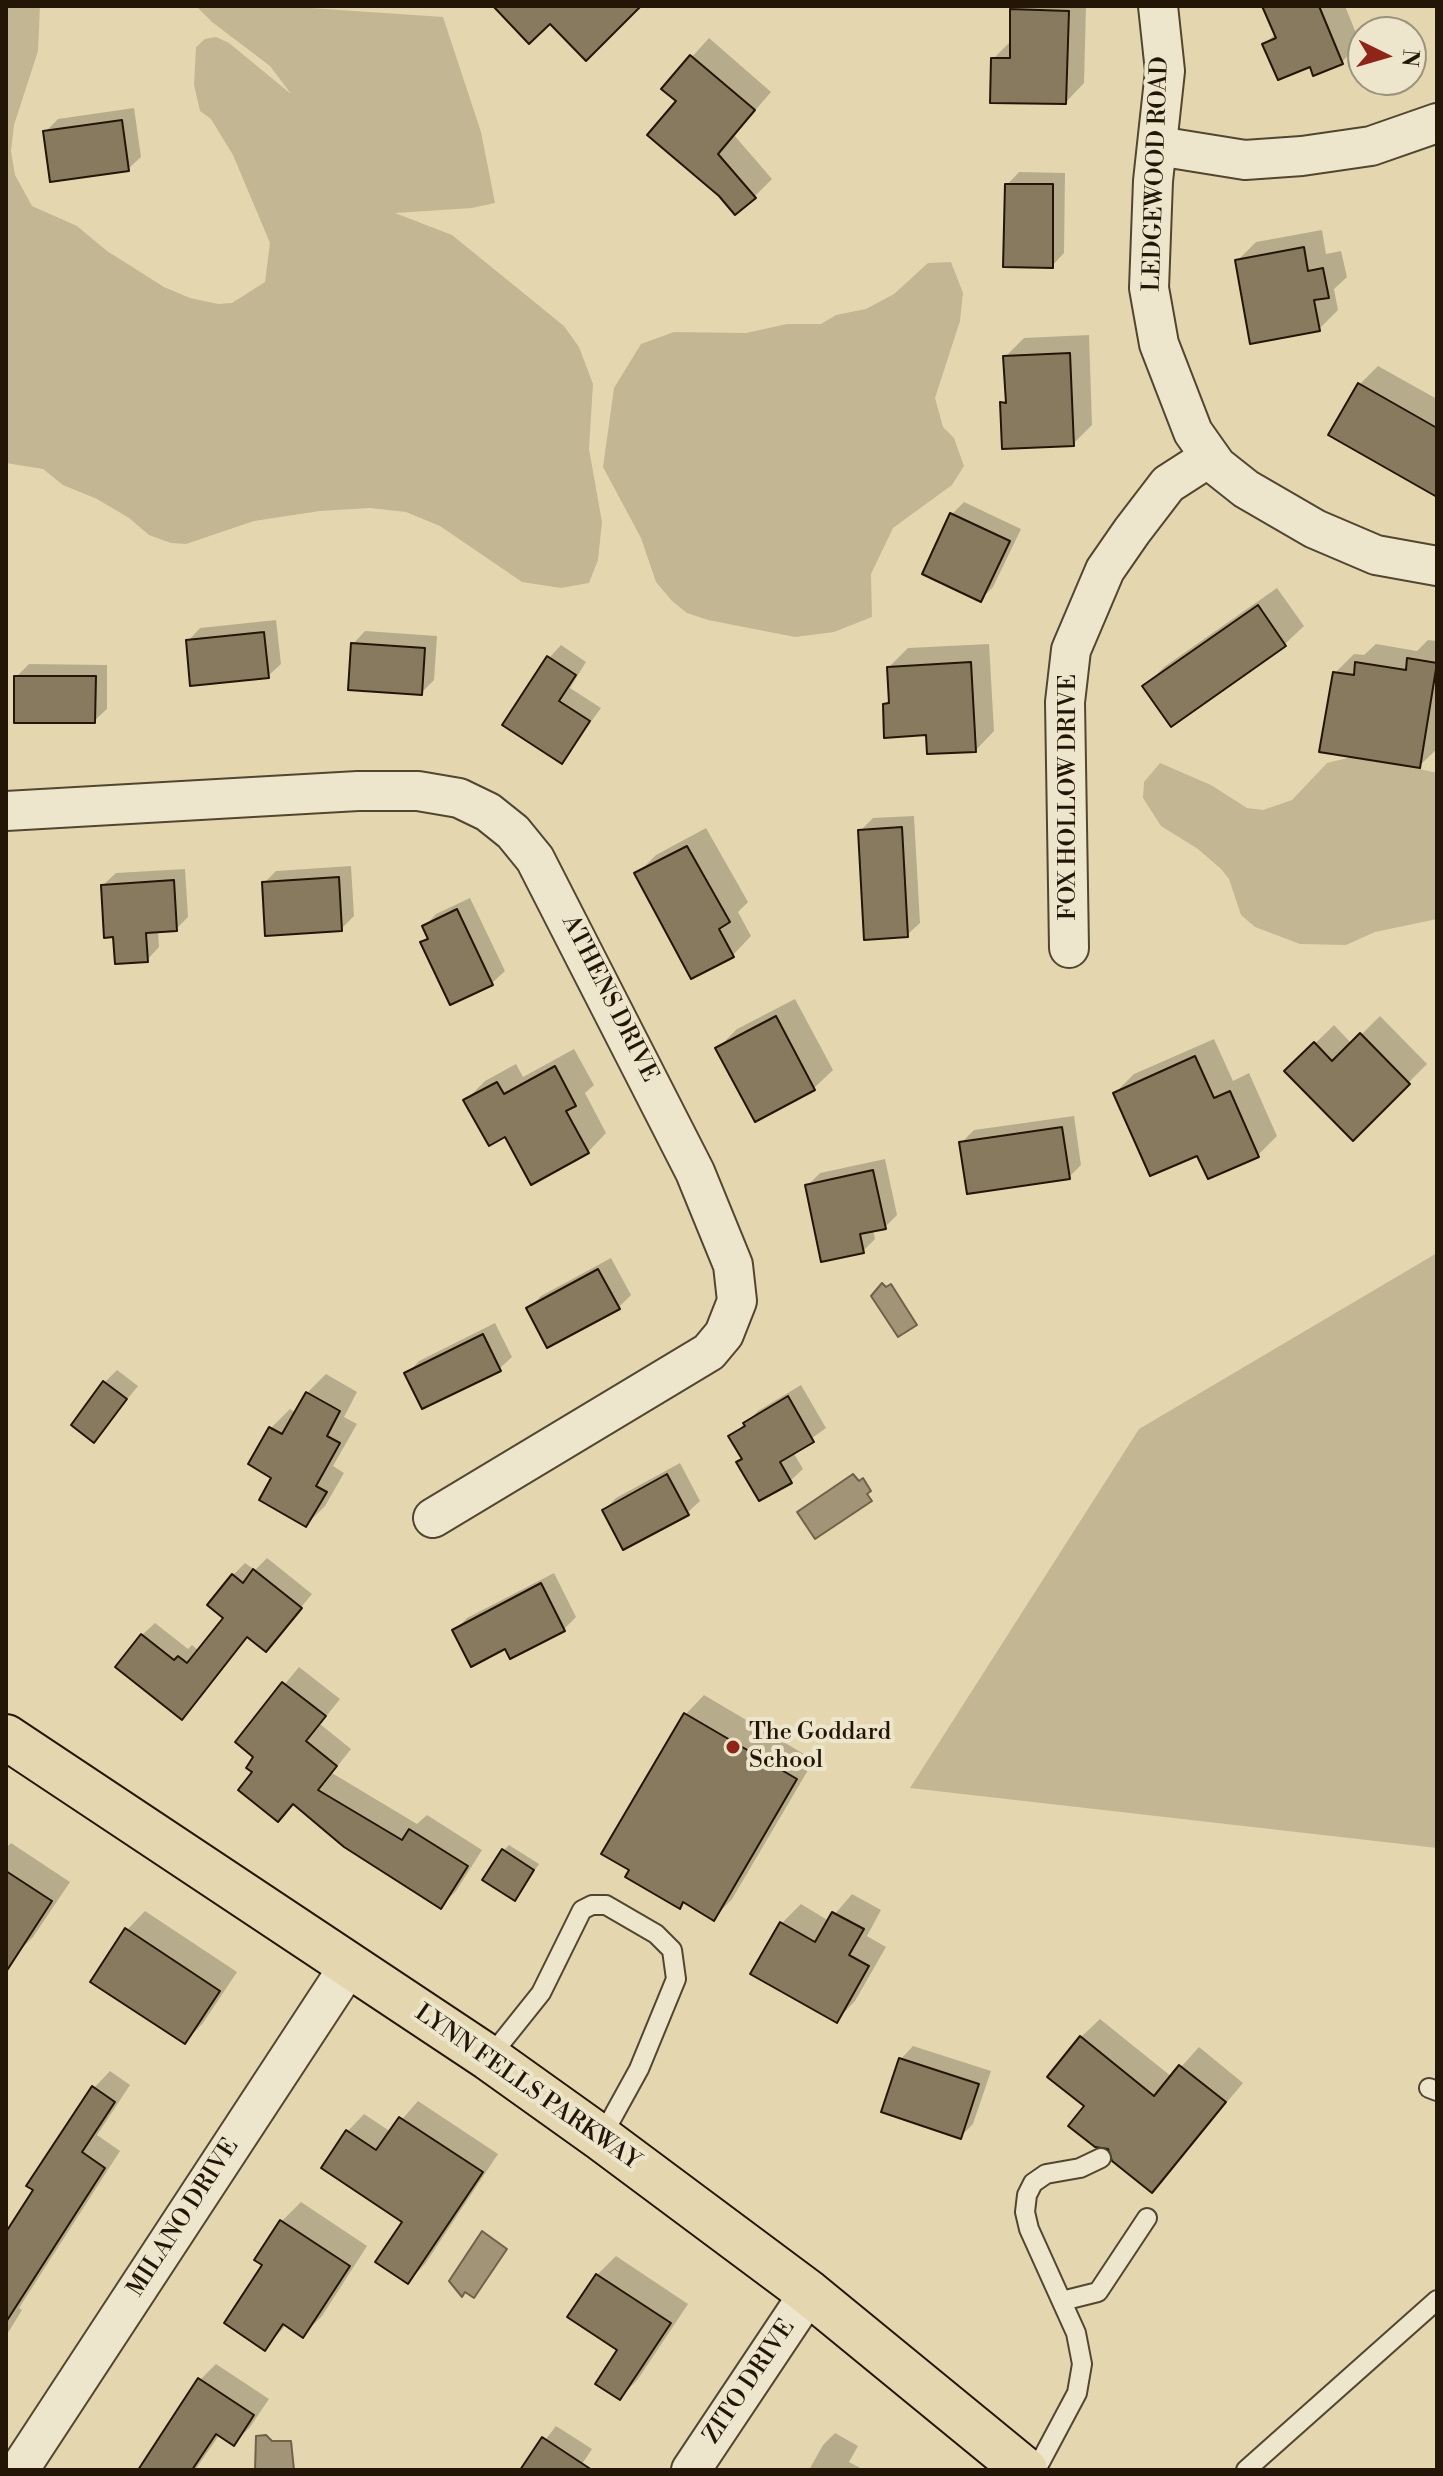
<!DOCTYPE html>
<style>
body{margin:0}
#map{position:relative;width:1443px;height:2476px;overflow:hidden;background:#e4d7b0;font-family:"Libre Bodoni",serif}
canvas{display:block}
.frame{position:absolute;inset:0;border:8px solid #231607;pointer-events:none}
.north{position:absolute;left:1347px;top:16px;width:80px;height:80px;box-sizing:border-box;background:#ede5cc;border:2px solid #9c927d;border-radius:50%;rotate:95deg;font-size:22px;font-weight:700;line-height:32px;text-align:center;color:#231607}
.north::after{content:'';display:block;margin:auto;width:28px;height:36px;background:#8f2418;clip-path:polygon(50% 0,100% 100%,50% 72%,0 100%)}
</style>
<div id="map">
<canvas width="1443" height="2476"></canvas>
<div class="frame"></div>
<div class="north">N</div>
</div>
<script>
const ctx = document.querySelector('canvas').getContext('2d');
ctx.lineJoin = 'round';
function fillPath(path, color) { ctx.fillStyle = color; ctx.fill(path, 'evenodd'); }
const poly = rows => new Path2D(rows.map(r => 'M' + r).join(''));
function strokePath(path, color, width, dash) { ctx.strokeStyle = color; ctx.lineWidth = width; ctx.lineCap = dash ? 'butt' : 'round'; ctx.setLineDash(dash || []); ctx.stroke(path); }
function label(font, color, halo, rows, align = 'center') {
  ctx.font = font + ' "Libre Bodoni",serif'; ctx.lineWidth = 8; ctx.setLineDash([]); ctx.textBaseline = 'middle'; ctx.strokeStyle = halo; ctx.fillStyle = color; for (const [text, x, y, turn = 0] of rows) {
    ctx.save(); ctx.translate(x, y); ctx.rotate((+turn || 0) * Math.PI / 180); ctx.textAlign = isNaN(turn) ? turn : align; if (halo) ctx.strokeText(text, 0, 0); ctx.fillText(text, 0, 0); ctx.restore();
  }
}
const green = poly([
 [6,6,40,6,38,51,14,125,11,151,15,175,32,206,77,226,107,251,164,287,190,298,218,304,232,303,265,282,270,243,233,155,211,119,200,111,194,85,196,47,205,39,216,37,229,43,291,94,270,66,212,22,196,6,281,6,443,17,481,132,495,203,472,208,395,213,452,235,564,326,579,347,593,384,589,449,602,522,598,560,589,583,561,588,522,582,440,526,406,512,370,508,320,511,254,521,186,544,171,543,149,535,129,518,97,499,63,485,43,469,6,463],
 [951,262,963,293,960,321,935,398,943,427,954,438,964,466,952,485,893,528,871,574,872,617,834,632,795,637,708,620,687,613,672,601,656,582,641,538,603,467,614,388,641,344,674,332,746,333,787,324,821,324,836,315,866,309,894,294,928,263],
 [1360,755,1437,773,1437,919,1375,932,1346,945,1300,944,1255,927,1241,915,1229,879,1221,869,1198,849,1161,826,1143,798,1144,782,1160,763,1211,785,1247,808,1263,810,1292,800,1327,763],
 [1437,1253,1437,1848,910,1788,1139,1429]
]);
const water = poly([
 [882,1283,886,1287,891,1284,917,1325,898,1337,871,1296,882,1283],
 [853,1474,859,1481,863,1478,871,1491,867,1494,872,1501,815,1539,797,1512,853,1474],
 [482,2231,507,2249,474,2298,465,2292,462,2297,449,2281,482,2231],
 [266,2435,272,2441,291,2441,294,2470,255,2470,256,2436,266,2435]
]);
const shadow = poly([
 [1016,6,1086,6,1084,83,1066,102,993,59,1012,40,1012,10],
 [1265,6,1345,6,1360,43,1342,62,1311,65,1265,44,1276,33],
 [709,38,771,92,734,135,772,179,754,197,720,194,678,100,664,88],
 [134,108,141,157,128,169,45,132,58,119],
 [1019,172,1065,173,1064,253,1052,266,1007,185],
 [1322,230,1326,254,1341,251,1347,277,1334,289,1338,310,1319,329,1237,261,1256,242],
 [1089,335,1092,425,1073,444,1002,403,1008,398,1005,357,1024,338],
 [1378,366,1437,399,1437,490,1360,384],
 [964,502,1021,529,993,587,981,599,952,514],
 [1277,588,1304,626,1285,644,1171,724,1145,686,1164,667],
 [276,620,281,664,268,676,188,641,200,628],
 [365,631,437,636,434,680,421,693,353,644],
 [1428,640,1437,641,1437,749,1419,766,1335,673,1354,654,1364,655,1376,644,1417,651],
 [989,644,994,731,976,750,928,733,885,704,891,698,889,667,908,648],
 [561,645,586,662,570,688,601,708,562,762,549,658],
 [29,664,107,665,107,709,94,721,16,677],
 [914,816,920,923,907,935,860,831,873,818],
 [706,828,748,902,738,912,751,936,733,955,637,874,656,855],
 [351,866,354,916,341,929,264,883,276,871],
 [185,869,188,917,176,929,158,931,159,947,147,960,115,934,103,885,116,873],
 [470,898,505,971,492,983,451,1002,423,943,429,937,424,927,436,914],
 [795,999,833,1070,814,1088,756,1119,718,1048,737,1029],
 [1380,1016,1427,1064,1353,1138,1287,1071,1334,1025,1352,1044],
 [1214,1039,1233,1081,1249,1073,1277,1136,1258,1155,1209,1177,1198,1153,1115,1093,1134,1074],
 [574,1049,594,1085,585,1093,606,1133,588,1152,506,1134,466,1100,485,1081,516,1064,523,1077],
 [1074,1116,1081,1165,1069,1177,961,1143,974,1130],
 [885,1159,897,1215,885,1227,873,1230,875,1239,863,1251,808,1185,820,1173],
 [611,1258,631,1295,619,1307,528,1309,541,1296],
 [495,1323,512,1357,499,1369,407,1374,419,1361],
 [117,1370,138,1386,94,1440,105,1382],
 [326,1374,357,1392,344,1417,357,1424,333,1466,344,1473,325,1506,306,1525,274,1477,271,1428,290,1409,296,1413,307,1393],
 [801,1385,826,1428,793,1452,803,1469,790,1481,738,1462,743,1458,731,1437,758,1411],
 [680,1463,700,1501,687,1513,604,1510,616,1498],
 [267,1558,312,1594,266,1650,249,1636,194,1705,142,1635,155,1623,188,1649,192,1645,199,1651,226,1617,233,1575,245,1563,255,1570],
 [554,1573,576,1617,564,1629,506,1647,455,1630,467,1618],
 [299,1667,340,1699,320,1724,351,1749,332,1773,417,1824,427,1815,482,1850,456,1891,440,1907,294,1803,278,1819,255,1772,256,1756,238,1741],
 [704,1695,814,1760,732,1899,714,1918,685,1901,680,1907,604,1853,686,1714],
 [11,1843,70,1882,33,1937,14,1956,6,1950,6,1848],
 [509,1845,539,1864,515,1899,504,1850],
 [852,1894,881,1910,867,1936,886,1947,855,2001,837,2020,753,1973,782,1923,801,1904,829,1921],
 [145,1911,237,1972,203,2023,185,2042,127,1930],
 [1100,2019,1172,2077,1199,2047,1243,2083,1152,2191,1087,2106,1081,2037],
 [913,2046,991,2071,973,2124,961,2136,901,2059],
 [110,2071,130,2085,97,2135,120,2151,19,2308,22,2310,6,2336,6,2236,94,2088],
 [418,2101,498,2154,425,2264,408,2282,405,2221,347,2132,364,2114,391,2132],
 [301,2202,367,2246,322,2316,303,2335,287,2324,265,2348,264,2265,257,2259,282,2221],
 [616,2256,688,2304,638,2379,620,2398,620,2349,597,2275],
 [216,2364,269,2399,250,2427,234,2443,220,2434,195,2470,142,2470,200,2380],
 [556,2426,592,2449,578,2470,522,2470],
 [835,2433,858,2446,849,2462,864,2470,809,2470,823,2445]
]);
const building = poly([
 [493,6,641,6,586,61,550,24,529,44,493,6],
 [1262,6,1319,6,1343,64,1313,76,1310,67,1278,80,1262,44,1276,38,1262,6],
 [1010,9,1069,11,1066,104,990,103,991,58,1010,58,1010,9],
 [690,55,755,110,718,154,756,198,735,215,719,196,647,135,676,101,661,89,690,55],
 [122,120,129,171,50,182,43,131,122,120],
 [1005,184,1053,184,1053,268,1003,267,1005,184],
 [1304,247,1308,271,1323,268,1329,298,1314,300,1320,331,1250,344,1235,260,1304,247],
 [1070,353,1074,446,1002,449,1000,402,1006,403,1003,356,1070,353],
 [1358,383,1437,428,1437,497,1328,435,1358,383],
 [950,513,1010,541,981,602,922,574,950,513],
 [1258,605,1286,646,1171,727,1142,686,1258,605],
 [264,632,269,678,190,686,186,640,264,632],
 [351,643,425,648,422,695,348,690,351,643],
 [547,656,576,675,559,701,590,721,562,764,502,725,547,656],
 [1407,658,1437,663,1420,768,1319,752,1333,672,1354,675,1355,662,1406,670,1407,658],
 [971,662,976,752,927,754,926,735,884,738,883,704,889,703,887,667,971,662],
 [14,676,96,676,95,723,14,723,14,676],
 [902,827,908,937,864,940,858,830,902,827],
 [687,846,730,922,719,929,734,957,691,979,634,873,687,846],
 [339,877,342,931,265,936,262,882,339,877],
 [174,880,177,931,146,933,148,962,115,964,113,937,104,938,101,885,174,880],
 [457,909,493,985,450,1005,420,942,428,939,422,926,457,909],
 [776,1016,815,1090,755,1122,715,1048,776,1016],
 [1360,1033,1410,1084,1353,1141,1284,1071,1314,1042,1332,1061,1360,1033],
 [1195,1056,1214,1098,1230,1091,1259,1157,1208,1179,1197,1156,1150,1176,1113,1093,1195,1056],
 [555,1066,576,1106,566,1111,589,1153,531,1185,505,1137,489,1146,463,1100,497,1082,504,1094,555,1066],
 [1062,1127,1070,1179,967,1194,959,1142,1062,1127],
 [873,1170,886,1229,860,1234,864,1253,821,1262,805,1185,873,1170],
 [598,1269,620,1309,547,1348,526,1308,598,1269],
 [483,1334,501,1371,422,1409,404,1373,483,1334],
 [103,1381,127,1399,94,1443,71,1425,103,1381],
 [306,1392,340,1411,327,1436,340,1443,316,1486,327,1492,306,1527,259,1500,271,1478,248,1464,269,1427,282,1434,306,1392],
 [788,1396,814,1442,780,1462,792,1483,759,1501,736,1462,742,1459,728,1436,745,1426,743,1423,788,1396],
 [667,1474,689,1515,623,1550,602,1510,667,1474],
 [253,1569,302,1608,266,1652,247,1637,182,1720,115,1667,141,1634,174,1660,178,1656,187,1663,223,1618,207,1605,232,1574,243,1583,253,1569],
 [541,1583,565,1631,510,1659,505,1649,471,1667,452,1630,541,1583],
 [282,1682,326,1716,306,1741,337,1766,318,1790,402,1840,409,1829,468,1866,441,1909,344,1847,293,1804,278,1822,238,1790,252,1772,246,1768,253,1757,235,1742,282,1682],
 [684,1713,797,1779,714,1921,683,1902,680,1909,625,1877,629,1870,601,1854,684,1713],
 [502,1849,534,1870,515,1901,482,1880,502,1849],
 [6,1871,52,1901,6,1972,6,1871],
 [832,1912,864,1929,849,1955,869,1966,837,2023,750,1974,780,1922,815,1942,832,1912],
 [125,1928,220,1991,185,2044,90,1982,125,1928],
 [1080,2036,1154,2096,1179,2065,1226,2102,1152,2193,1112,2161,1108,2149,1095,2147,1068,2126,1084,2106,1047,2077,1080,2036],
 [899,2058,979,2084,961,2139,881,2112,899,2058],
 [92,2086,115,2102,82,2152,105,2168,6,2322,6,2232,33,2190,26,2186,92,2086],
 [399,2117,483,2172,408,2284,375,2262,402,2222,321,2168,346,2130,376,2150,399,2117],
 [280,2220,350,2266,303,2338,283,2324,265,2351,224,2323,262,2265,254,2260,280,2220],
 [596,2274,671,2323,620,2400,595,2384,617,2350,567,2317,596,2274],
 [198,2378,254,2415,234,2446,216,2434,192,2470,138,2470,198,2378],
 [542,2437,592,2470,520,2470,542,2437]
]);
const service = poly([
 [489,2058,541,1993,582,1910,592,1905,606,1905,656,1934,672,1950,676,1979,639,2069,601,2138],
 [1429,2088,1437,2091],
 [1062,2301,1098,2292,1147,2218],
 [1036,2470,1077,2393,1082,2364,1076,2333,1029,2229,1025,2212,1027,2195,1033,2183,1046,2174,1080,2168,1101,2158],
 [1246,2470,1437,2300]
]);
const minor = poly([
 [1158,6,1165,71,1153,181,1149,288,1159,344,1193,432,1217,466,1246,489,1315,529,1376,555,1437,566],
 [1158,146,1245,160,1302,156,1371,146,1437,123],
 [6,811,358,791,418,791,459,798,488,812,513,832,535,859,695,1172,733,1265,737,1301,724,1334,709,1352,433,1518],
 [1069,948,1065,702,1071,650,1105,570,1132,531,1168,484,1210,457],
 [19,2470,349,1966],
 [691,2470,809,2293]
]);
const primary = poly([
 [6,1737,489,2058,601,2138,809,2293,1025,2470]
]);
const markers = [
 [733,1747,8,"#8f2418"]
];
const streetNames = [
 ["LEDGEWOOD ROAD",1157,174,-88],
 ["FOX HOLLOW DRIVE",1069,797,-90],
 ["ATHENS DRIVE",609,999,63],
 ["LYNN FELLS PARKWAY",527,2088,35],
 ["MILANO DRIVE",184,2218,-57],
 ["ZITO DRIVE",750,2382,-56]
];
const poiNames = [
 ["The Goddard",749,1733],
 ["School",749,1761]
];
fillPath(green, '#c3b693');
fillPath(water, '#a29577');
strokePath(water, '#6f624a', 2);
fillPath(shadow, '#0003');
fillPath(building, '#877a5f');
strokePath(building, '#231607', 2);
strokePath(service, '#534631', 22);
strokePath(minor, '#534631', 42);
strokePath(primary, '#231607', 48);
strokePath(service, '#ede5cc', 18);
strokePath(minor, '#ede5cc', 38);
strokePath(primary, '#e4d7b0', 44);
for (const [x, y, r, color] of markers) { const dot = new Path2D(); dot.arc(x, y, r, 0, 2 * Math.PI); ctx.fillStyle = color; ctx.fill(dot); strokePath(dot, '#ede5cc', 3); }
label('24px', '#231607', '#ede5cc', streetNames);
label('24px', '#231607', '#ede5cc', poiNames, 'left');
</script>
